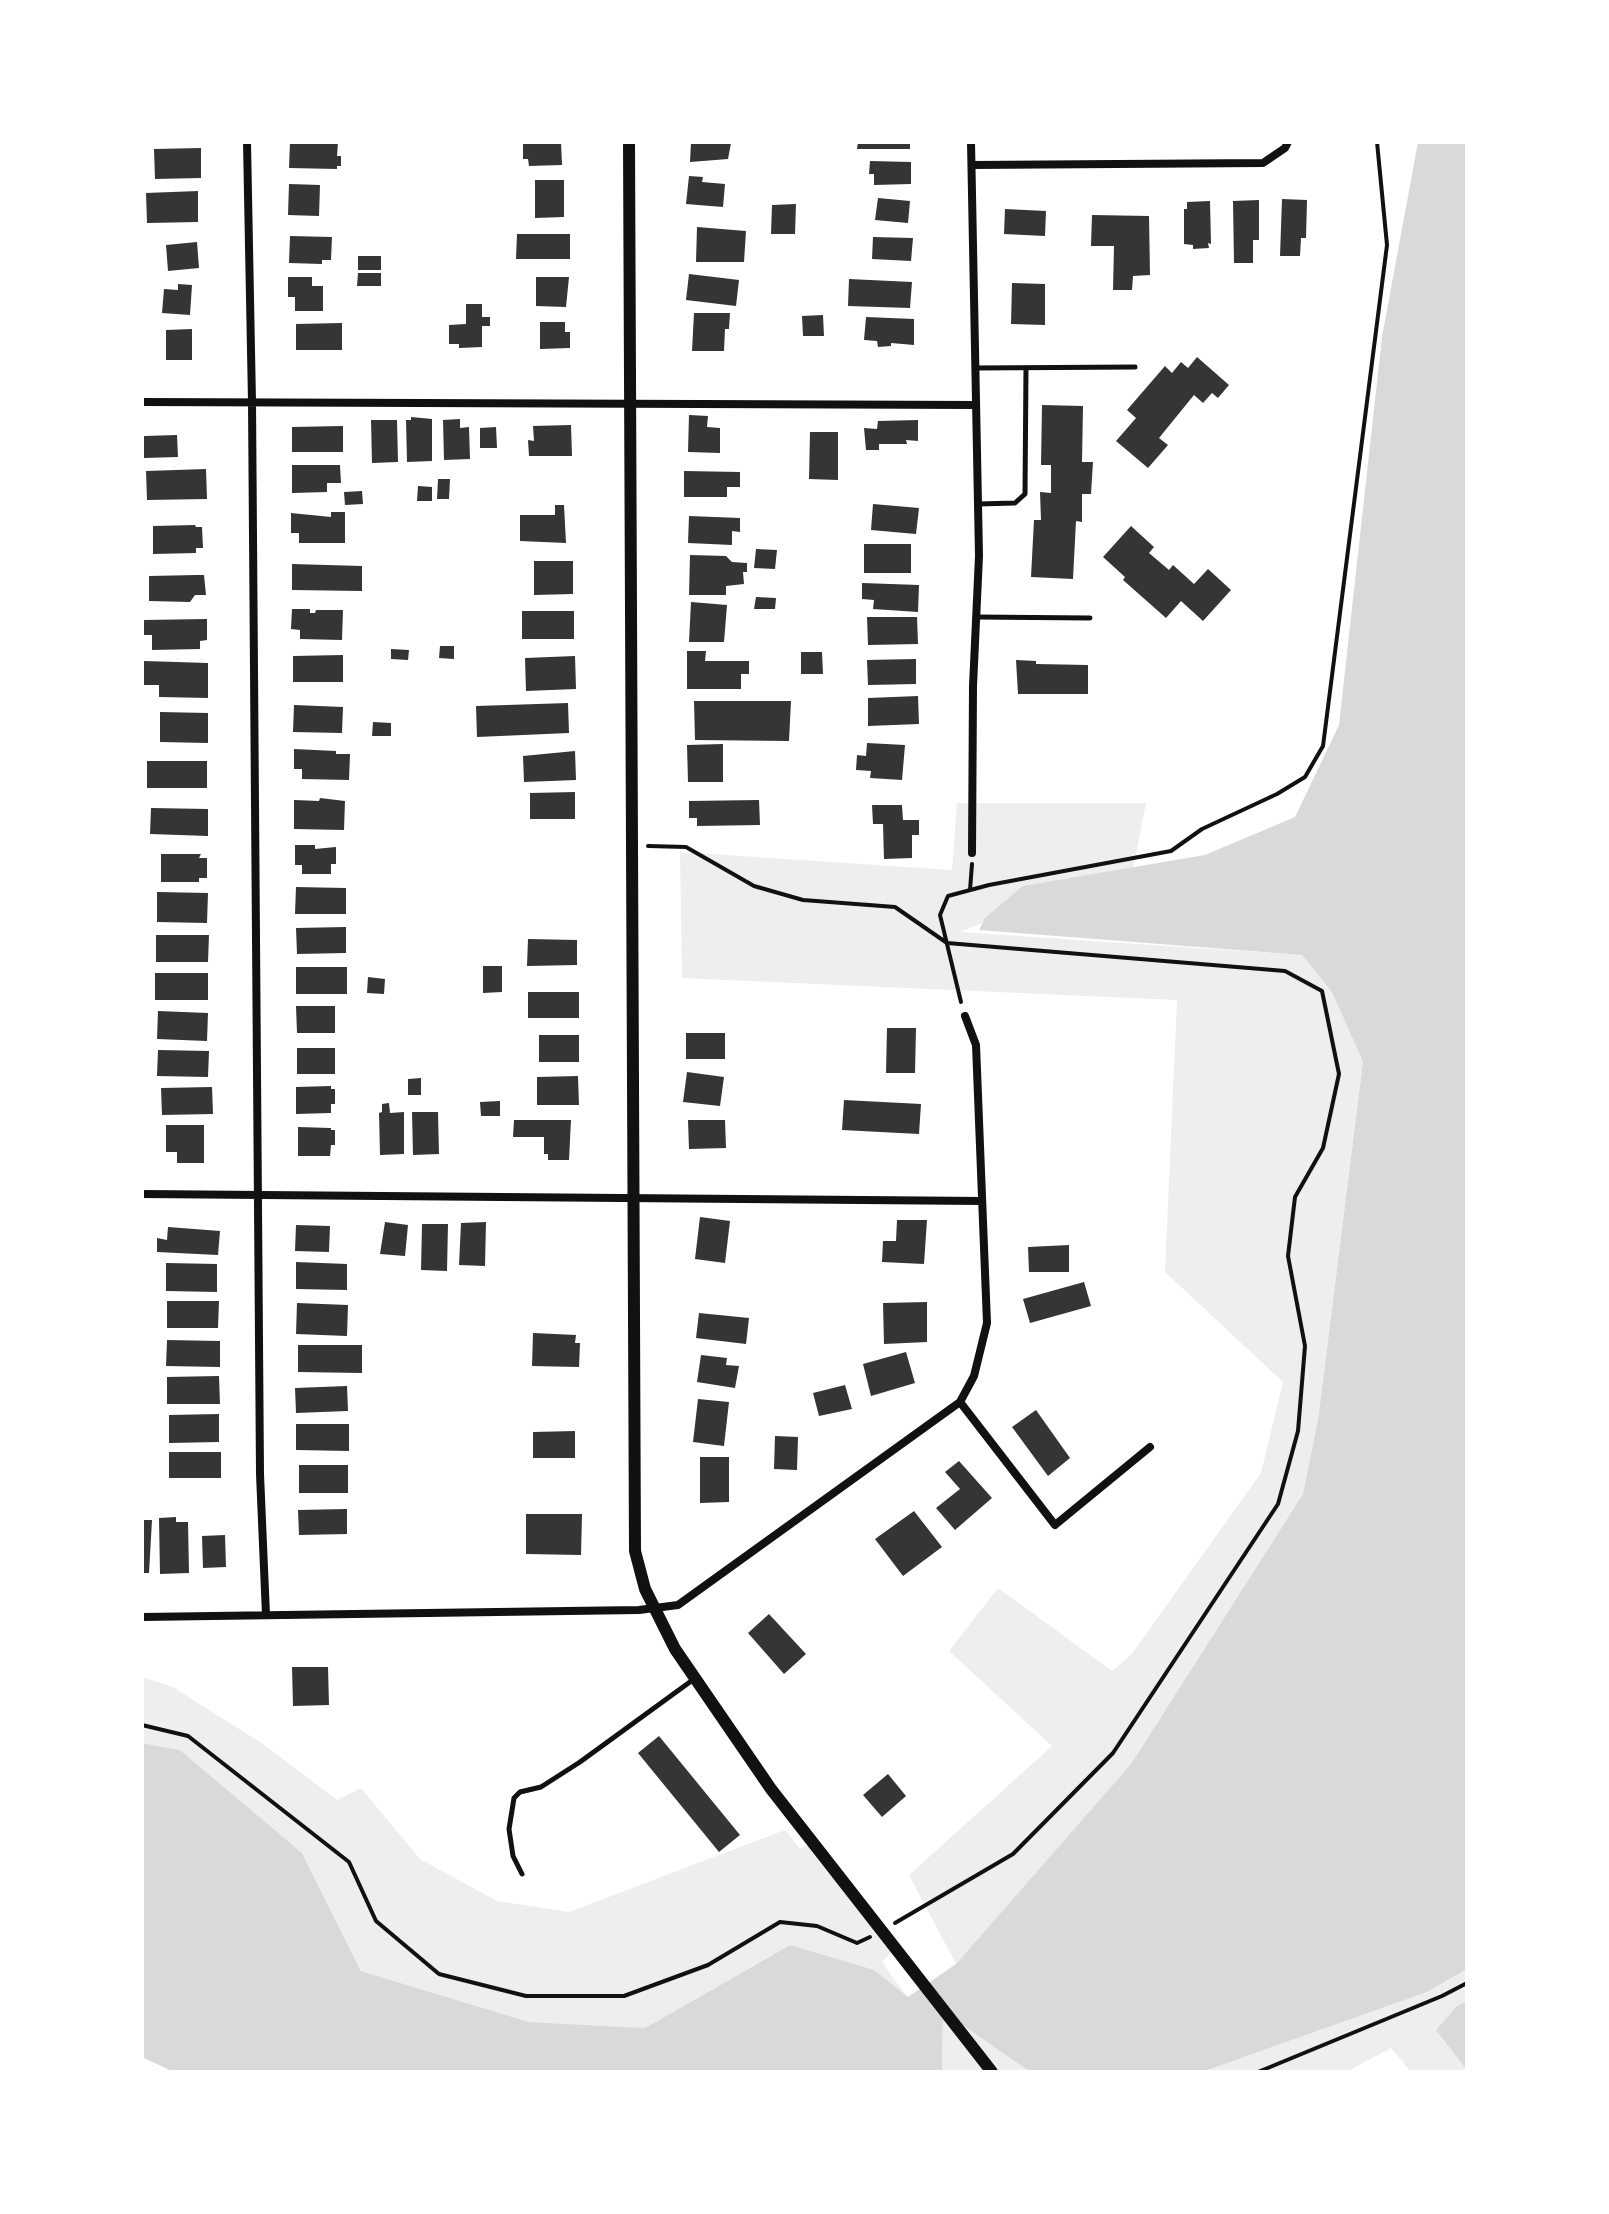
<!DOCTYPE html>
<style>
body{margin:0}
#map{position:relative;width:1609px;height:2214px;overflow:hidden;background:#fff;font-family:Merriweather,serif}
canvas{display:block}
.frame{position:absolute;inset:0;border:144px solid #fff;pointer-events:none}
</style>
<div id="map">
<canvas width="1609" height="2214"></canvas>
<div class="frame"></div>
</div>
<script>
const ctx = document.querySelector('canvas').getContext('2d');
ctx.lineJoin = 'round';
function fillPath(path, color) { ctx.fillStyle = color; ctx.fill(path, 'evenodd'); }
const poly = rows => new Path2D(rows.map(r => 'M' + r).join(''));
function strokePath(path, color, width, dash) { ctx.strokeStyle = color; ctx.lineWidth = width; ctx.lineCap = dash ? 'butt' : 'round'; ctx.setLineDash(dash || []); ctx.stroke(path); }
const green = poly([
 [957,803,1146,803,1133,868,959,932,1302,955,1332,992,1363,1062,1318,1420,1303,1494,1131,1764,956,1964,909,1875,1052,1746,949,1651,998,1588,1112,1671,1132,1654,1261,1473,1283,1382,1165,1272,1177,1000,682,978,680,852,952,870],
 [142,1677,173,1687,263,1744,337,1800,361,1788,420,1859,497,1901,569,1912,785,1830,800,1849,813,1842,895,1948,882,1962,907,1997,779,1951,645,2028,529,2022,361,1971,302,1853,180,1750,142,1743],
 [1467,1969,1467,2072,1411,2072,1391,2048,1346,2072,1202,2072,1427,1992],
 [943,2010,1030,2072,942,2072]
]);
const water = poly([
 [1418,142,1467,142,1467,1969,1427,1992,1202,2072,1030,2072,943,2011,942,2072,174,2072,142,2057,142,1743,180,1750,302,1853,361,1971,529,2022,645,2028,790,1945,874,1970,908,1997,956,1964,1131,1764,1303,1494,1318,1420,1363,1062,1332,992,1302,955,979,930,985,918,1023,886,1205,855,1295,817,1339,725,1382,337],
 [1467,2001,1467,2070,1436,2030,1457,2006]
]);
const building = poly([
 [290,142,338,142,337,156,341,156,341,166,337,166,337,169,289,168],
 [523,142,561,142,562,165,529,166,528,159,523,159],
 [691,142,731,143,728,159,690,162],
 [858,142,910,142,910,149,857,149],
 [201,148,201,178,155,179,154,149],
 [870,161,911,162,911,184,874,185,874,174,869,174],
 [689,176,703,177,702,182,725,184,723,207,686,204],
 [535,180,564,180,564,217,535,218],
 [289,184,320,185,319,216,288,215],
 [198,191,198,222,147,223,146,193],
 [878,198,910,201,908,223,875,220],
 [1282,199,1307,200,1306,238,1301,238,1300,256,1280,256],
 [1259,200,1259,240,1253,240,1253,263,1234,263,1233,201],
 [1210,201,1211,244,1208,243,1209,248,1193,249,1193,245,1184,244,1184,209,1187,209,1187,202],
 [796,204,795,234,771,234,772,205],
 [1005,209,1046,211,1045,236,1004,234],
 [1092,215,1149,216,1150,275,1133,276,1132,290,1113,290,1114,246,1091,246],
 [697,227,746,231,744,262,696,262],
 [517,234,570,234,570,259,516,259],
 [290,236,332,237,331,260,322,260,322,264,289,263],
 [873,237,913,238,911,261,872,259],
 [197,242,199,268,168,271,166,245],
 [358,256,381,256,381,270,358,270],
 [358,273,381,273,381,286,357,286],
 [689,274,739,280,736,306,686,300],
 [288,277,312,277,312,286,323,286,323,311,295,311,295,297,288,297],
 [536,277,569,277,566,307,536,306],
 [849,279,912,282,910,308,848,306],
 [1012,283,1045,284,1045,325,1011,324],
 [178,284,192,285,190,315,162,313,164,289,178,290],
 [466,304,482,304,482,317,490,317,490,326,482,326,482,347,459,348,459,344,449,344,449,325,466,324],
 [694,313,730,313,729,329,725,329,724,351,692,351],
 [823,315,824,336,803,336,802,316],
 [866,317,914,319,914,345,891,343,891,346,878,347,877,341,864,340],
 [540,322,565,322,565,332,570,332,570,348,540,349],
 [342,323,342,350,296,350,296,324],
 [192,329,192,360,166,360,166,330],
 [1197,357,1229,385,1218,398,1212,393,1203,403,1194,395,1159,438,1168,445,1148,468,1116,441,1136,418,1127,410,1165,366,1172,373,1181,362,1188,368],
 [1042,405,1083,406,1082,462,1093,462,1091,494,1082,494,1082,522,1076,521,1073,579,1031,577,1034,520,1041,520,1040,492,1051,493,1051,465,1041,465],
 [689,415,708,416,707,427,720,428,720,453,688,452],
 [411,417,432,419,432,461,407,462,406,420,411,420],
 [460,419,460,428,469,427,470,459,444,460,443,420],
 [371,420,397,420,398,462,372,463],
 [918,420,918,441,906,440,907,444,879,444,879,450,866,450,864,428,877,429,878,421],
 [571,425,572,456,529,456,528,440,534,441,533,426],
 [343,426,343,452,292,452,292,427],
 [496,427,497,448,480,448,480,428],
 [810,432,838,432,838,480,809,479],
 [177,435,178,457,144,458,144,436],
 [292,465,340,465,341,483,327,483,327,492,292,493],
 [206,469,207,499,147,500,146,471],
 [684,471,740,472,740,487,727,487,727,497,684,497],
 [438,479,450,479,449,499,437,499],
 [418,486,432,487,432,501,417,501],
 [362,491,363,504,345,505,344,492],
 [873,504,919,508,916,534,871,530],
 [555,505,564,505,566,543,520,541,520,515,555,515],
 [331,512,345,512,345,543,299,543,299,533,291,533,291,513,331,517],
 [689,516,740,518,740,532,732,531,732,545,688,543],
 [195,525,196,527,202,527,203,548,196,548,196,553,153,554,153,526],
 [1131,526,1154,547,1149,553,1169,570,1173,565,1194,584,1208,569,1231,590,1203,621,1181,601,1166,618,1123,580,1125,577,1103,557],
 [864,544,911,544,911,573,864,573],
 [756,549,777,550,775,569,754,568],
 [690,555,726,556,732,562,747,563,747,572,743,572,744,584,726,586,726,595,689,595],
 [534,561,573,561,573,594,534,595],
 [292,564,362,566,362,591,292,590],
 [196,575,204,575,206,595,195,595,190,602,149,601,149,576],
 [862,583,919,585,918,612,873,609,874,600,862,599],
 [756,597,776,598,775,609,754,609],
 [691,602,727,605,724,642,689,642],
 [292,609,310,609,310,613,315,613,316,610,343,610,342,640,300,639,300,630,291,629],
 [522,611,574,611,574,639,522,639],
 [867,617,917,617,918,644,868,645],
 [207,619,207,640,200,641,200,649,152,650,152,635,144,635,144,620],
 [440,646,454,646,454,659,439,658],
 [391,649,409,650,408,660,391,659],
 [687,651,706,651,705,661,749,661,749,674,741,674,741,689,687,689],
 [801,652,822,652,823,674,801,674],
 [343,655,343,682,293,682,293,656],
 [575,656,576,689,526,691,525,658],
 [916,659,916,684,868,685,867,660],
 [1016,660,1036,661,1036,664,1088,665,1088,694,1018,694],
 [144,661,208,663,208,698,159,697,159,685,143,685],
 [918,696,919,724,868,726,868,698],
 [694,701,791,701,789,741,695,740],
 [568,703,569,733,477,737,476,706],
 [294,705,343,707,342,733,293,732],
 [160,712,208,713,208,743,160,742],
 [373,722,391,723,391,736,372,736],
 [867,743,905,745,902,780,870,778,871,771,856,770,857,755,866,756],
 [723,744,723,782,688,782,687,745],
 [294,749,336,751,336,754,350,754,349,780,302,779,302,769,294,769],
 [575,751,576,780,524,782,523,756],
 [147,761,207,761,207,788,147,788],
 [575,792,575,819,530,819,530,793],
 [320,798,345,801,344,830,294,829,294,800,319,801],
 [759,800,760,825,697,826,697,818,689,818,689,801],
 [872,805,902,805,903,820,919,820,919,835,912,835,912,858,884,859,883,824,873,824],
 [151,808,208,809,208,836,150,834],
 [295,845,315,845,315,849,336,847,336,864,331,864,331,874,302,874,302,865,295,865],
 [161,854,201,854,199,858,207,858,207,878,199,878,199,882,161,882],
 [296,887,346,888,346,914,295,914],
 [157,892,208,893,207,923,157,922],
 [346,927,346,953,297,954,296,928],
 [156,935,209,935,208,962,156,962],
 [528,939,577,940,577,965,527,966],
 [483,966,502,966,502,992,483,993],
 [296,967,347,967,347,994,296,994],
 [155,973,208,973,208,1000,155,1000],
 [368,977,385,979,384,994,367,993],
 [528,992,579,992,579,1018,528,1018],
 [296,1006,335,1006,335,1033,297,1033],
 [158,1011,208,1013,207,1041,157,1039],
 [887,1028,916,1028,915,1073,886,1073],
 [686,1033,725,1033,725,1059,686,1059],
 [539,1035,579,1035,579,1062,539,1062],
 [297,1048,335,1048,335,1074,297,1074],
 [158,1050,209,1051,208,1077,157,1076],
 [687,1072,724,1077,720,1106,683,1102],
 [578,1076,579,1105,537,1105,537,1077],
 [421,1078,421,1095,408,1095,408,1079],
 [331,1086,331,1089,335,1089,335,1104,331,1104,331,1113,296,1114,296,1087],
 [212,1087,213,1114,162,1115,161,1088],
 [844,1100,921,1104,919,1134,842,1130],
 [500,1101,500,1116,481,1116,480,1102],
 [389,1103,390,1113,404,1112,404,1154,380,1155,379,1113,382,1112,382,1104],
 [412,1112,438,1112,439,1154,413,1155],
 [514,1120,571,1120,569,1160,548,1160,548,1154,544,1154,544,1137,513,1137],
 [688,1120,725,1120,726,1148,689,1149],
 [166,1125,204,1125,204,1163,177,1163,177,1152,166,1152],
 [298,1127,331,1128,331,1130,335,1130,335,1145,331,1145,330,1156,298,1156],
 [700,1217,730,1221,725,1263,695,1259],
 [897,1220,927,1220,924,1264,882,1262,883,1241,896,1241],
 [385,1222,408,1225,405,1256,380,1254],
 [486,1222,485,1266,459,1265,461,1223],
 [422,1224,448,1224,447,1271,421,1270],
 [296,1225,330,1226,329,1252,295,1251],
 [168,1227,220,1231,218,1255,157,1252,157,1238,167,1240],
 [1069,1245,1069,1272,1029,1272,1028,1247],
 [296,1262,347,1264,347,1290,296,1289],
 [166,1263,217,1264,217,1292,166,1291],
 [1084,1282,1091,1306,1030,1323,1023,1299],
 [167,1301,219,1301,218,1328,167,1328],
 [927,1302,927,1342,884,1344,883,1303],
 [297,1303,348,1305,347,1336,296,1334],
 [699,1313,749,1318,746,1344,696,1338],
 [533,1333,576,1335,575,1343,580,1343,579,1367,532,1366],
 [167,1340,220,1341,220,1367,166,1366],
 [298,1345,362,1345,362,1373,298,1372],
 [906,1352,915,1383,871,1396,863,1364],
 [701,1355,727,1358,726,1365,739,1366,735,1388,697,1382],
 [219,1376,220,1404,167,1404,167,1377],
 [845,1385,852,1409,819,1416,813,1393],
 [347,1386,348,1411,296,1413,295,1388],
 [698,1399,729,1402,724,1446,693,1442],
 [1036,1410,1070,1458,1048,1476,1012,1427],
 [219,1414,219,1442,169,1443,169,1415],
 [296,1424,349,1424,349,1451,296,1450],
 [575,1431,575,1458,533,1458,533,1432],
 [775,1436,798,1437,797,1470,774,1469],
 [169,1452,221,1452,221,1478,169,1478],
 [700,1457,729,1457,729,1502,700,1503],
 [959,1461,992,1498,955,1530,936,1508,960,1489,945,1472],
 [299,1465,348,1465,348,1493,299,1493],
 [347,1509,347,1534,299,1535,298,1510],
 [914,1511,942,1547,903,1576,875,1539],
 [526,1514,582,1514,581,1555,526,1554],
 [176,1517,176,1522,188,1522,189,1573,160,1574,159,1518],
 [142,1520,152,1520,149,1573,142,1573],
 [225,1535,226,1567,203,1568,202,1536],
 [769,1614,806,1654,784,1674,748,1633],
 [292,1667,328,1667,329,1705,293,1706],
 [659,1736,740,1835,719,1852,638,1753],
 [888,1774,906,1796,882,1817,863,1795]
]);
const path = poly([
 [648,846,686,847,754,886,803,900,895,907,947,943,1285,971,1322,991,1339,1074,1323,1148,1295,1197,1288,1256,1305,1346,1298,1431,1278,1504,1113,1753,1013,1854,895,1923],
 [970,890,972,864],
 [961,1002,940,915,948,896,989,885,1171,851,1202,829,1277,794,1305,777,1323,746,1387,245,1377,142],
 [142,1725,188,1736,349,1862,376,1921,439,1974,526,1996,624,1996,708,1965,780,1922,817,1926,857,1943,870,1937],
 [1258,2072,1442,1996,1467,1983]
]);
const service = poly([
 [976,368,1135,367],
 [978,504,1015,503,1025,494,1026,368],
 [976,617,1090,618],
 [522,1874,513,1856,509,1829,514,1798,520,1792,541,1787,580,1762,694,1679]
]);
const minor = poly([
 [247,142,252,402,260,1474,266,1615],
 [971,142,979,556,973,686,972,853],
 [972,165,1263,163,1285,148,1288,142],
 [142,402,976,405],
 [142,1194,982,1201],
 [960,1402,1055,1525,1150,1447],
 [142,1617,639,1610,678,1605,960,1402,974,1376,987,1323,976,1045,965,1016]
]);
const tertiary = poly([
 [629,142,635,1551,645,1589,675,1649,771,1789,992,2072]
]);
fillPath(green, '#eee');
fillPath(water, '#d9d9d9');
fillPath(building, '#353535');
strokePath(path, '#111', 4);
strokePath(service, '#111', 5);
strokePath(minor, '#111', 8);
strokePath(tertiary, '#111', 12);
</script>
